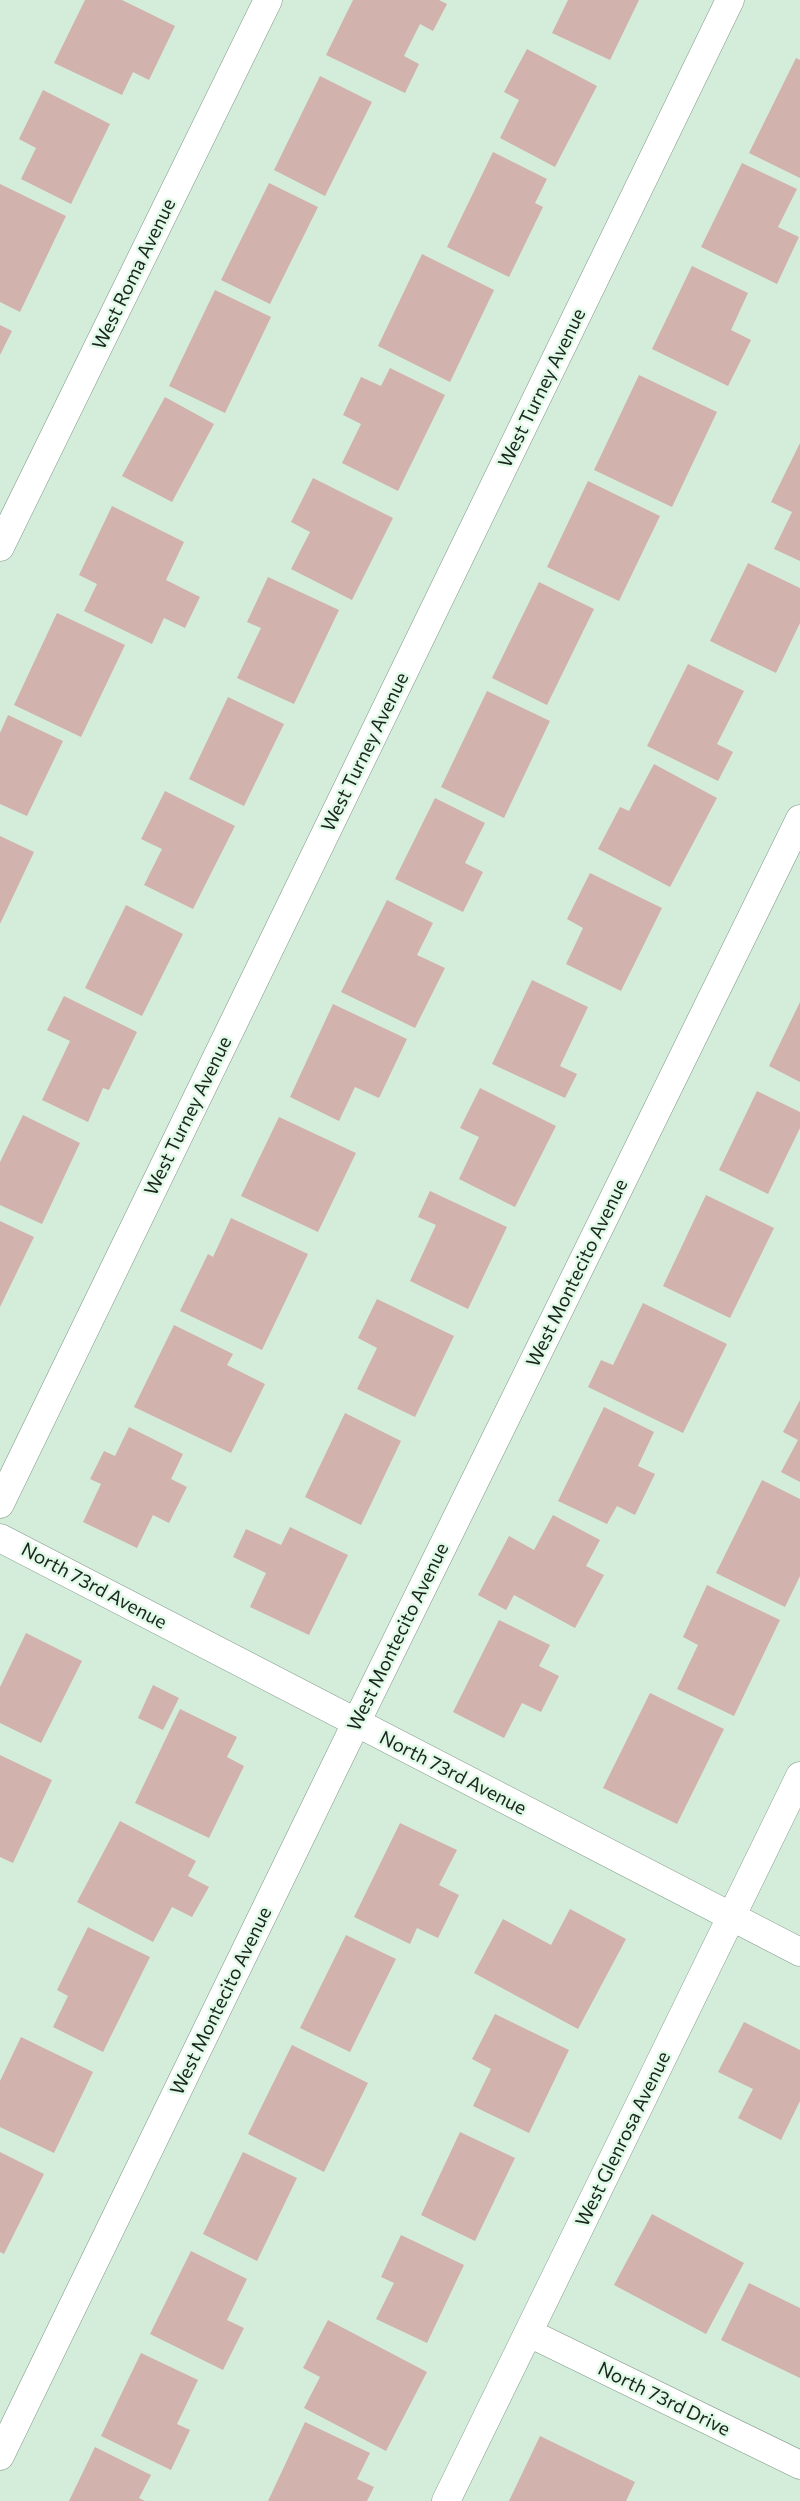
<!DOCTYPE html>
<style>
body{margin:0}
canvas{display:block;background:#d3edda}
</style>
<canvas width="800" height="2501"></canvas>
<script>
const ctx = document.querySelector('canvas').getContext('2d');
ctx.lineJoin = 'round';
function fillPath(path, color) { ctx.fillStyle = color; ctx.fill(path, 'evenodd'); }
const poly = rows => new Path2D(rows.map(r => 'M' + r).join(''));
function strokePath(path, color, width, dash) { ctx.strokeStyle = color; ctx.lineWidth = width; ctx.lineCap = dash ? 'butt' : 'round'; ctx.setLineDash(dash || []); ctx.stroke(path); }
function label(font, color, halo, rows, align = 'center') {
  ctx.font = font + ' Commissioner,sans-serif'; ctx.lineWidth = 5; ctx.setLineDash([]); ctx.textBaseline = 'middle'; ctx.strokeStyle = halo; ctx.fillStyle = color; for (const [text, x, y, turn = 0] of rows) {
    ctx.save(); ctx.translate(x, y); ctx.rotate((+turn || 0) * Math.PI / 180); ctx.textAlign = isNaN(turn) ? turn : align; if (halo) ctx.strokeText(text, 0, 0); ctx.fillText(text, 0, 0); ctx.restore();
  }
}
const building = poly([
 [85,0,122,0,175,26,149,80,133,72,122,95,54,63],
 [353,0,439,0,447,4,433,31,420,24,404,56,419,64,405,93,326,55],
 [568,0,639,0,610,60,552,33],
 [527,49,597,86,555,167,500,138,519,100,504,92],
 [796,58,800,60,800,178,749,153],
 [320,76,372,102,325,196,274,170],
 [43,90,110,124,71,204,21,179,36,148,19,139],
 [493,152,547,179,535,203,543,207,509,277,447,247],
 [742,163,797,189,778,227,799,237,777,284,701,247],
 [269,183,318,207,270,304,221,280],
 [0,184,66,216,20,312,0,302],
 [422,254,494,290,450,382,378,346],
 [692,266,748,293,731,330,751,340,728,386,652,349],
 [215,290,271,317,225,413,169,386],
 [0,325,12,331,0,355],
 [390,368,445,395,398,491,342,463,361,424,343,415,361,377,381,386],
 [639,375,717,412,672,507,594,470],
 [165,397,214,424,172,502,122,476],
 [800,443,800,561,774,549,792,512,771,502],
 [313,478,393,518,352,600,291,569,310,532,291,522],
 [588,481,660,516,619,601,547,567],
 [112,506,184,542,166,580,200,597,185,628,164,618,152,644,84,611,97,584,79,575],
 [748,563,800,588,800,623,776,673,710,641],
 [268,577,339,610,294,704,237,678,261,628,247,622],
 [539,582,594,609,547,705,492,678],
 [57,613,125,645,81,737,14,705],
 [688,664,744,691,717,744,733,752,718,781,647,746],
 [487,691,550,721,504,818,441,787],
 [228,697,284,724,244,806,189,779],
 [8,715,63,741,27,816,0,804,0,733],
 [654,764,717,798,670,887,598,849,620,807,629,811],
 [165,791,235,826,193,909,144,885,162,849,141,839],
 [435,798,485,823,465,863,483,872,463,912,395,879],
 [0,836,34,852,0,924],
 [590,873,662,908,621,991,566,964,583,928,567,919],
 [387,900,433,923,417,955,445,968,415,1028,341,992],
 [126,905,183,934,142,1016,85,988],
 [532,980,588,1007,560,1066,577,1074,565,1098,492,1064],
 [64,996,137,1032,109,1090,103,1088,88,1122,42,1100,70,1041,47,1030],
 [800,1002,800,1082,769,1066],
 [333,1004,407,1039,379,1098,355,1087,339,1121,290,1097],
 [480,1088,556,1126,515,1207,459,1179,479,1137,460,1128],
 [757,1091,800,1112,800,1128,768,1194,719,1170],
 [23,1115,80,1143,42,1224,0,1205,0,1162],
 [279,1117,356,1153,318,1232,241,1196],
 [430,1191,507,1227,468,1309,410,1281,436,1225,418,1217],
 [706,1195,774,1228,730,1318,663,1286],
 [231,1218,308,1254,262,1350,180,1311,208,1254,213,1257],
 [0,1221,34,1237,0,1307],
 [377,1299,454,1336,415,1417,357,1389,377,1348,358,1338],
 [643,1303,727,1344,683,1433,588,1387,601,1360,613,1365],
 [174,1325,233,1354,227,1365,265,1384,231,1453,134,1407],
 [800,1400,800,1482,781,1472,798,1440,783,1432],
 [604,1407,654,1432,638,1466,655,1474,635,1515,617,1506,607,1524,558,1501],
 [345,1413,401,1441,361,1525,305,1497],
 [129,1427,183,1454,171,1479,187,1487,169,1523,153,1515,137,1548,83,1522,101,1484,90,1479,104,1451,115,1456],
 [762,1480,800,1499,800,1576,785,1607,716,1573],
 [553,1515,600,1540,586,1566,604,1575,575,1628,514,1595,506,1610,478,1595,509,1536,534,1550],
 [290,1527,348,1555,309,1635,250,1607,266,1573,233,1557,246,1529,281,1545],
 [707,1585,780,1620,734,1716,677,1689,698,1645,683,1637],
 [499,1620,550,1645,539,1666,559,1676,541,1712,522,1703,504,1738,453,1712],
 [26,1633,82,1661,41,1743,0,1723,0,1687],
 [153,1685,179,1698,163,1730,138,1718],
 [650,1693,724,1729,677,1824,603,1788],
 [180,1709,237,1737,227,1757,244,1766,209,1838,135,1803],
 [0,1755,52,1780,13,1863,0,1857],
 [120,1821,196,1861,188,1876,209,1887,192,1917,172,1907,153,1942,77,1902],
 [400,1823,457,1850,439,1885,459,1895,438,1938,417,1928,410,1944,354,1917],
 [570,1909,626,1939,578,2029,474,1973,503,1919,551,1945],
 [88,1927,150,1957,103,2052,53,2027,68,1996,57,1990],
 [346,1935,396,1959,350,2052,300,2028],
 [495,2014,569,2050,529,2133,473,2106,491,2069,472,2059],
 [744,2022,800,2050,800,2101,781,2140,738,2118,753,2089,718,2072],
 [21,2037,93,2072,54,2153,0,2127,0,2081],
 [292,2045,368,2083,324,2172,248,2134],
 [460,2132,515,2158,475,2241,421,2215],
 [0,2152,44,2174,4,2254,0,2252],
 [243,2152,297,2178,257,2261,203,2234],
 [652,2214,744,2263,706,2334,614,2285],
 [401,2235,464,2265,427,2343,376,2319,394,2283,381,2277],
 [191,2251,247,2279,227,2320,244,2328,223,2370,150,2334],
 [749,2283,800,2308,800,2378,721,2340],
 [328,2320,427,2372,386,2451,304,2408,320,2377,303,2368],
 [141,2353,198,2380,177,2424,190,2430,171,2470,101,2436],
 [305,2422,370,2453,357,2479,374,2487,367,2501,268,2501],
 [540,2436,635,2482,626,2501,509,2501],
 [95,2447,151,2475,139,2498,145,2501,69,2501]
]);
const minor = poly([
 [0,547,268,0],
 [0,1504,730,0],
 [0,1538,800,1952],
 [529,2333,800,2465],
 [0,2456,356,1723,800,819],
 [446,2501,800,1776]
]);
const streetNames = [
 ["West Roma Avenue",134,274,-64],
 ["West Turney Avenue",542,388,-64],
 ["West Turney Avenue",365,752,-64],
 ["West Turney Avenue",188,1116,-64],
 ["West Montecito Avenue",577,1273,-64],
 ["North 73rd Avenue",94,1586,28],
 ["West Montecito Avenue",398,1637,-64],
 ["North 73rd Avenue",453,1773,27],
 ["West Montecito Avenue",221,2001,-64],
 ["West Glenrosa Avenue",623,2139,-64],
 ["North 73rd Drive",664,2399,26]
];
fillPath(building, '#d2b2ac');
strokePath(minor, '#819988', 29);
strokePath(minor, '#fff', 28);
label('19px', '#1a241d', '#e0fae7', streetNames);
</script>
